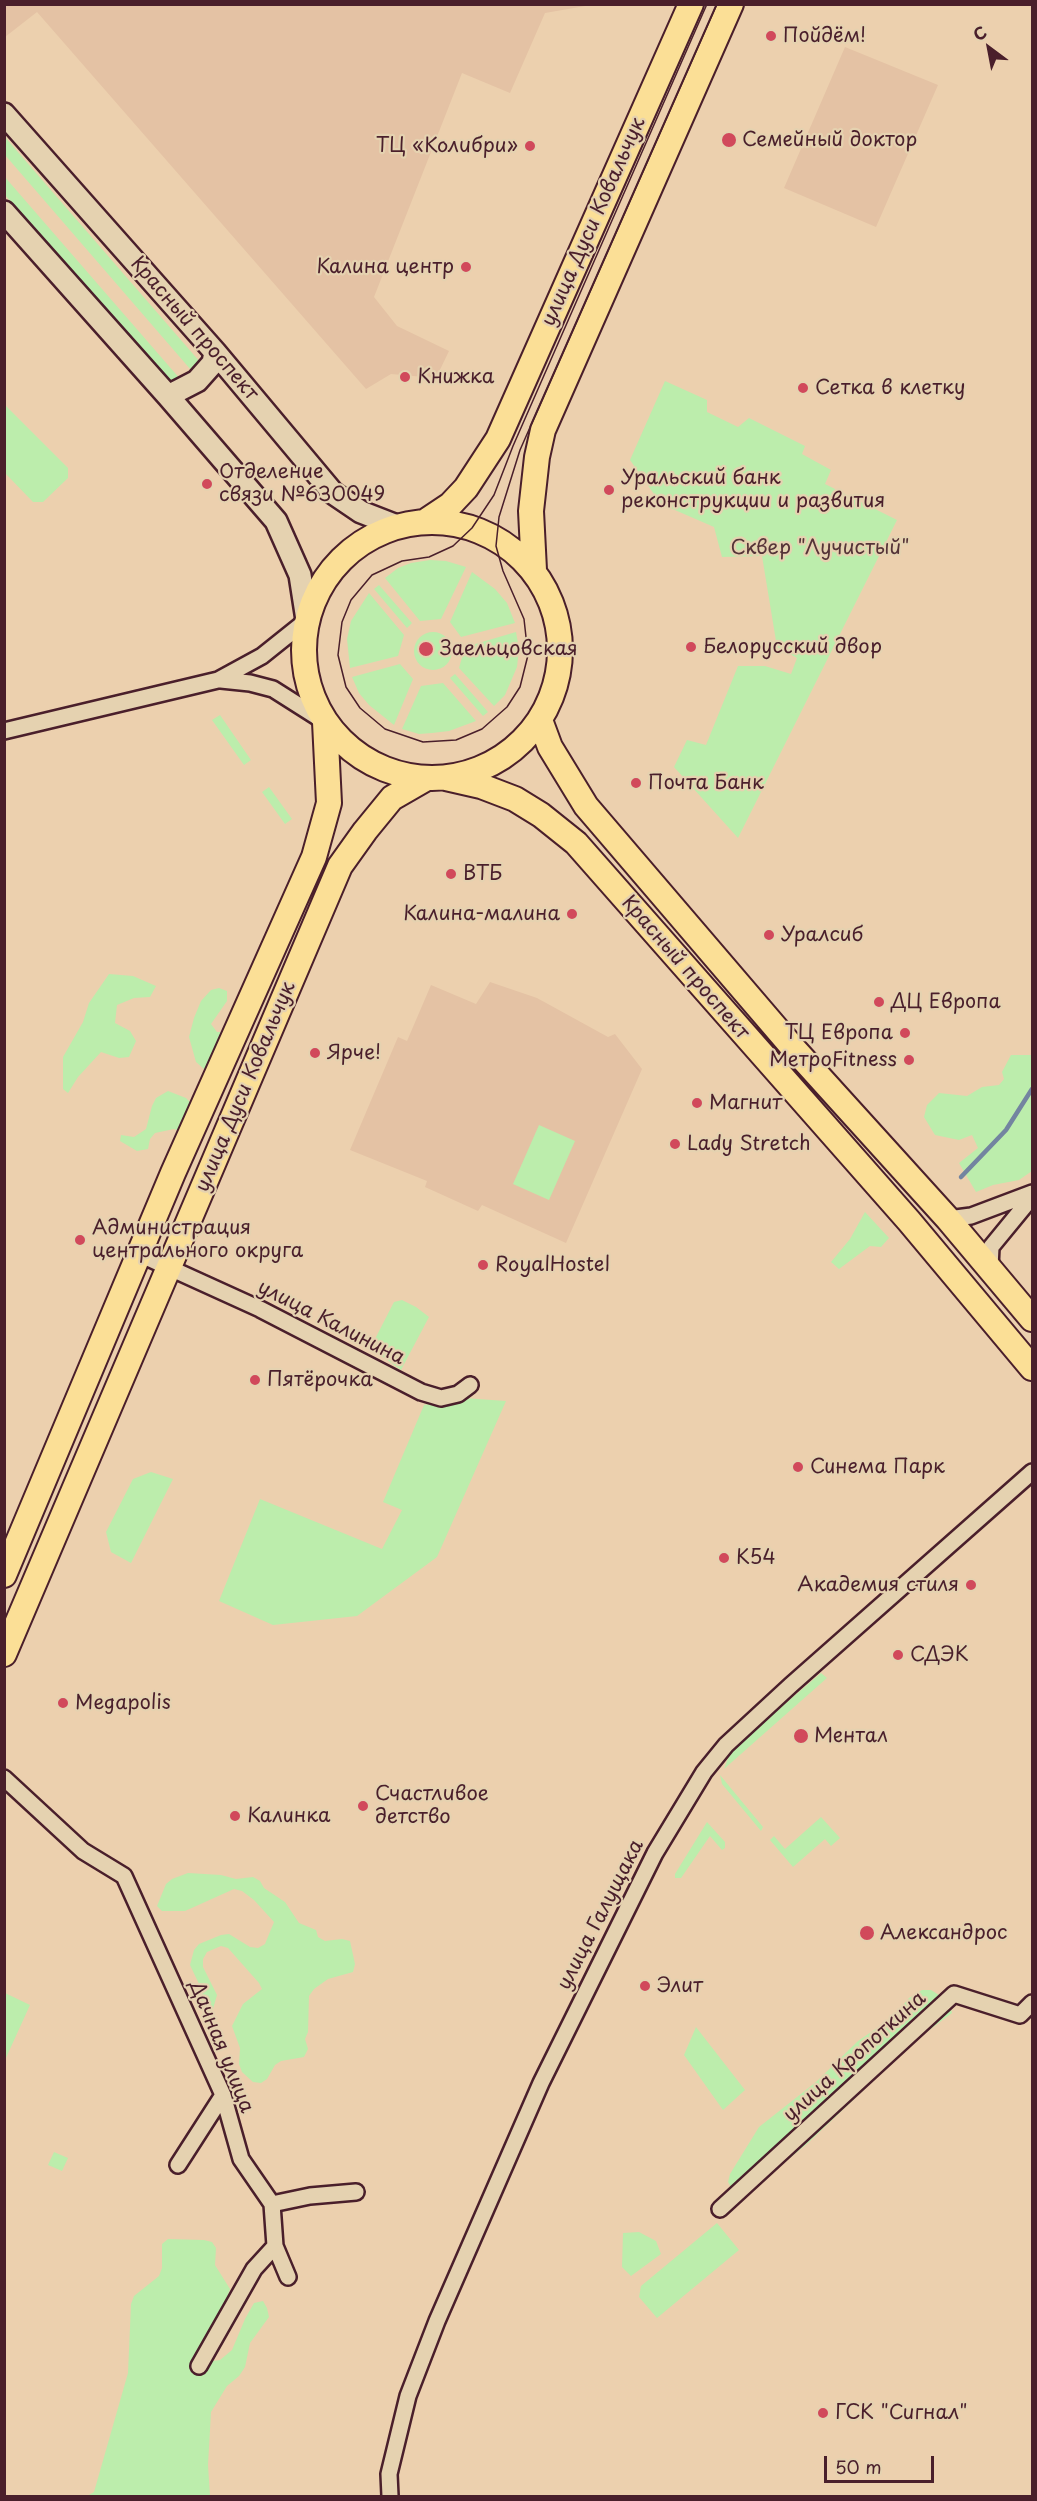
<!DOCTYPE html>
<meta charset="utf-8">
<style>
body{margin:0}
#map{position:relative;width:1037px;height:2501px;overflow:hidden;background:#ecd0ae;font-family:"Playpen Sans",sans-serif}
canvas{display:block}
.frame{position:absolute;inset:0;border:6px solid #4a1f2b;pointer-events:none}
.north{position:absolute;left:959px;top:18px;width:60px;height:60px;-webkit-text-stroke:4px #e5d2b0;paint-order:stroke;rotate:328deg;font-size:16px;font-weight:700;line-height:24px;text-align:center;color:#4a1f2b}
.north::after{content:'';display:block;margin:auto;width:21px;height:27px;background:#4a1f2b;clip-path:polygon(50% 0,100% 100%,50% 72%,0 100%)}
.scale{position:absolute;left:824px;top:2456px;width:110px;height:27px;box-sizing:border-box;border:3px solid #4a1f2b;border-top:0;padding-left:8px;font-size:18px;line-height:21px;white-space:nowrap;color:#4a1f2b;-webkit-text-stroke:4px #e5d2b0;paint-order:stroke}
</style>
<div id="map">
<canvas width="1037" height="2501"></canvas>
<div class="frame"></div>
<div class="north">С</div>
<div class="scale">50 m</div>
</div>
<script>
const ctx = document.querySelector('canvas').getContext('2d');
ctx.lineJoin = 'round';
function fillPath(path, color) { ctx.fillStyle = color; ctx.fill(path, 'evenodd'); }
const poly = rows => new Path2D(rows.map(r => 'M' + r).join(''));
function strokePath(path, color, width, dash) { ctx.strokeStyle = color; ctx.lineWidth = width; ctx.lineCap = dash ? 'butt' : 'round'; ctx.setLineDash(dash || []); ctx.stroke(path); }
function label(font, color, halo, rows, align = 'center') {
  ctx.font = font + ' "Playpen Sans",sans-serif'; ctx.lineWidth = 4.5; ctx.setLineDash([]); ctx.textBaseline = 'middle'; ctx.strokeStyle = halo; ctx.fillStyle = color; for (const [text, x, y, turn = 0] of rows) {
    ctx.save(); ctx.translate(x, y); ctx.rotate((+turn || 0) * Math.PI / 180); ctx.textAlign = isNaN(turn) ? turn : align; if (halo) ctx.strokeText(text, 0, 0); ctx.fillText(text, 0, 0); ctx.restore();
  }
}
const built = poly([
 [5,4,591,4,591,5,545,13,510,93,462,73,374,297,397,326,449,351,436,378,391,374,366,389,37,12,5,37],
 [845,47,938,85,876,227,784,188],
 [490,982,537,998,608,1037,615,1034,642,1069,566,1243,482,1205,478,1211,425,1187,427,1181,350,1150,398,1037,407,1041,431,985,476,1004]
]);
const green = poly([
 [4,136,200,362,191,370,5,155],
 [4,176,181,380,172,388,5,195],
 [665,381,707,400,707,412,738,427,749,418,805,446,802,454,831,470,825,484,897,520,738,838,674,767,687,740,706,745,738,666,765,666,791,674,797,658,777,647,762,556,722,557,714,527,661,504,630,460],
 [4,404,68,468,68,478,43,502,33,502,5,473],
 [430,560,446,561,466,567,441,619,420,621,385,578,398,568,411,563],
 [472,572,495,589,507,603,515,623,461,637,450,622],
 [379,585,412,623,407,628,374,589],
 [369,593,404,635,398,656,350,668,347,639,351,621],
 '414 651a19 19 0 1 1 38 0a19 19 0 1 1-38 0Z',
 [516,632,519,649,517,667,505,695,494,706,459,668,465,647],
 [400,664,413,679,394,725,369,705,359,693,352,677],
 [455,674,488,712,483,716,450,678],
 [443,683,476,721,449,731,432,733,419,734,402,729,421,686],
 [220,715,251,760,244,765,212,720],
 [269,787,292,819,285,824,262,792],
 [109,974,133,976,156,986,150,997,134,998,117,1005,115,1023,130,1031,136,1041,129,1057,119,1058,101,1052,78,1077,68,1093,63,1089,63,1057,83,1022,89,1003],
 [219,988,227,991,227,1001,211,1024,217,1032,222,1032,227,1036,212,1071,204,1069,196,1062,189,1037,194,1018,201,1001,211,990],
 [1011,1055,1032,1055,1032,1171,1019,1180,993,1185,976,1192,959,1163,978,1148,972,1135,959,1140,935,1135,924,1117,927,1105,939,1093,967,1096,982,1087,999,1085,1004,1079,1002,1072],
 [168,1091,186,1098,191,1103,183,1132,174,1129,155,1133,150,1139,148,1149,137,1151,120,1141,121,1135,134,1137,146,1129,152,1106,156,1098],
 [539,1125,575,1141,549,1200,513,1184],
 [865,1212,889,1238,881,1247,870,1246,839,1269,831,1262,850,1239],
 [402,1300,416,1307,429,1317,401,1370,383,1357,377,1349,376,1337,394,1302],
 [464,1398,506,1401,437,1557,357,1616,273,1625,219,1601,260,1499,382,1549,402,1510,383,1502,424,1405],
 [151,1472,173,1479,131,1563,111,1552,106,1532,133,1479],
 [821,1673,827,1678,724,1769,731,1750],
 [720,1775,763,1827,761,1831,722,1784],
 [821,1817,840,1838,831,1846,825,1839,793,1867,770,1840,774,1836,785,1849],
 [707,1822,725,1842,725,1848,722,1850,710,1836,681,1878,675,1878,675,1874],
 [188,1873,221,1875,236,1879,253,1877,260,1881,264,1888,285,1902,299,1923,316,1930,318,1937,325,1941,342,1939,350,1941,355,1964,353,1972,328,1979,314,1989,309,1996,308,2032,305,2039,308,2049,304,2057,281,2061,275,2065,267,2079,261,2083,253,2082,242,2072,239,2064,240,2048,232,2026,243,2004,262,1989,259,1983,228,1948,221,1946,207,1952,203,1959,203,1967,217,1995,213,2009,207,2013,201,2009,200,1986,190,1965,194,1950,199,1944,221,1935,229,1934,250,1947,258,1948,265,1944,274,1922,254,1900,242,1891,234,1889,185,1911,162,1911,157,1906,166,1884,172,1879],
 [922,1990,931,1990,939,1995,950,2006,952,2013,916,2040,808,2143,767,2177,747,2188,732,2189,728,2182,730,2174,759,2127,816,2082,858,2041,893,2017,909,1998],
 [5,1993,30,2005,5,2060,4,1994],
 [696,2027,745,2090,723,2110,684,2055],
 [54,2152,68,2158,62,2171,48,2165],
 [717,2223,739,2250,657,2318,639,2297,641,2286],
 [639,2232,656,2241,661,2254,631,2276,622,2267,623,2233],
 [168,2239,204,2240,212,2242,216,2248,215,2265,230,2289,205,2362,220,2360,232,2350,245,2319,254,2303,263,2301,267,2308,269,2317,250,2343,245,2367,239,2376,227,2386,211,2412,208,2465,210,2496,87,2496,94,2492,128,2373,131,2304,134,2296,159,2276,162,2268,162,2244]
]);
const stream = poly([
 [961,1177,1006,1130,1032,1089]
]);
const minor = poly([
 [221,680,250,683,273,689,325,722],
 [4,731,218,680,262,656,307,620],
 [948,1219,971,1216,1032,1193],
 [139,1254,260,1309,421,1392,441,1398,458,1394,470,1385],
 [990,1268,991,1247,1032,1197],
 [4,1778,83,1851,124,1876,223,2095,241,2159,272,2204,275,2246,254,2269,199,2366],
 [178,2165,223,2095],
 [272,2204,310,2196,356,2192],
 [720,2209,954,1994,1020,2015,1032,2003],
 [275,2246,288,2277],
 [390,2496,389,2474,408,2396,437,2321,541,2083,655,1853,704,1772,726,1745,791,1685,1032,1472]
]);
const secondary = poly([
 [4,114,215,352,333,493,361,512,397,526],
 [4,212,168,396,276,521,300,575,307,620],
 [168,396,197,381,213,363,215,352]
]);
const primary = poly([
 [426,521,450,505,466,488,498,439,691,4],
 '304 650a128 128 0 1 1 256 0a128 128 0 1 1-256 0Z',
 [534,570,531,511,537,457,543,430,731,4],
 [540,720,550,747,586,806,794,1049,948,1219,1032,1319],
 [446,778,481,786,515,799,541,815,576,843,909,1221,1032,1368],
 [4,1575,173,1173,314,857,329,803,325,722],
 [4,1654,340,866,365,831,392,798,425,779]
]);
const tram = poly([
 [707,4,513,446,494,495,472,528,453,546,429,557,402,561,372,575,351,600,342,622,338,655,346,687,360,708,385,729,423,742,456,740,482,729,507,707,520,687,528,655,524,619,503,571,496,546,499,517,520,450,717,4]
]);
const markers = [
 [771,36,6,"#d1495b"],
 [729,140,8,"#d1495b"],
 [530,146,6,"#d1495b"],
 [466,267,6,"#d1495b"],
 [405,377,6,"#d1495b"],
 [803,388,6,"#d1495b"],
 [207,484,6,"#d1495b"],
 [609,490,6,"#d1495b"],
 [691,647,6,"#d1495b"],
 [426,649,8,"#d1495b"],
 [636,783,6,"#d1495b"],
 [451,874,6,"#d1495b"],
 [572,914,6,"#d1495b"],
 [769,935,6,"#d1495b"],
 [879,1002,6,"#d1495b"],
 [905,1033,6,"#d1495b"],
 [315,1053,6,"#d1495b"],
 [909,1060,6,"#d1495b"],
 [697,1103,6,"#d1495b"],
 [675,1144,6,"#d1495b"],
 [80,1240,6,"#d1495b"],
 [483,1265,6,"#d1495b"],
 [255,1380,6,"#d1495b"],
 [798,1467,6,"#d1495b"],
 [724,1558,6,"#d1495b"],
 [971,1585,6,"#d1495b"],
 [898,1655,6,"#d1495b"],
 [63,1703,6,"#d1495b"],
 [801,1736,8,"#d1495b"],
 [363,1806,6,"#d1495b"],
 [235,1816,6,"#d1495b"],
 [867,1933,8,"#d1495b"],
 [645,1986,6,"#d1495b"],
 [823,2413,6,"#d1495b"]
];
const poiNames = [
 ["Пойдём!",783,36],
 ["Семейный доктор",742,140],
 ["ТЦ «Колибри»",518,146,"right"],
 ["Калина центр",454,267,"right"],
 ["Книжка",417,377],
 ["Сетка в клетку",815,388],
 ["Отделение",219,472],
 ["связи №630049",219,495],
 ["Уральский банк",621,478],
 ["реконструкции и развития",621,501],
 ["Белорусский двор",703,647],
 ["Заельцовская",440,649],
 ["Почта Банк",648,783],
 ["ВТБ",463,874],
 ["Калина-малина",560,914,"right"],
 ["Уралсиб",781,935],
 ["ДЦ Европа",891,1002],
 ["ТЦ Европа",893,1033,"right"],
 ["Ярче!",327,1053],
 ["МетроFitness",897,1060,"right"],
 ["Магнит",709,1103],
 ["Lady Stretch",687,1144],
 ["Администрация",92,1228],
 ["центрального округа",92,1251],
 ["RoyalHostel",495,1265],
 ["Пятёрочка",267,1380],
 ["Синема Парк",810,1467],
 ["К54",736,1558],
 ["Академия стиля",959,1585,"right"],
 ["СДЭК",910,1655],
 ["Megapolis",75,1703],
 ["Ментал",814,1736],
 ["Счастливое",375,1794],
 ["детство",375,1817],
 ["Калинка",247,1816],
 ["Александрос",880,1933],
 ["Элит",657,1986],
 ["ГСК \"Сигнал\"",835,2413]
];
const streetNames = [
 ["улица Дуси Ковальчук",594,222,-66],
 ["Красный проспект",194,329,49],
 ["Красный проспект",685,968,49],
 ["улица Дуси Ковальчук",246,1087,-67],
 ["улица Калинина",331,1323,27],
 ["улица Галущака",601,1915,-63],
 ["Дачная улица",221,2047,68],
 ["улица Кропоткина",855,2057,-42]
];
const parkNames = [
 ["Сквер \"Лучистый\"",820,548]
];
fillPath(built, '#e4c2a4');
fillPath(green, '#bcedac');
strokePath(stream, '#7384a0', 4.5);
strokePath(minor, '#4a1f2b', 20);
strokePath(secondary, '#4a1f2b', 26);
strokePath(primary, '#4a1f2b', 28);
strokePath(minor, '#e5d2b0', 15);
strokePath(secondary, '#e5d2b0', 21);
strokePath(primary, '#fbdf96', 24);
strokePath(tram, '#4a1f2b', 1.5);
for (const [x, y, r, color] of markers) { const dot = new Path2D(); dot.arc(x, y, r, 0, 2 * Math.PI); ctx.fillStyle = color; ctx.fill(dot); strokePath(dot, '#e5d2b0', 2); }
label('20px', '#4a1f2b', '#e5d2b0', poiNames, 'left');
label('20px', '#4a1f2b', '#e5d2b0', streetNames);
label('20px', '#553438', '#e5d2b0', parkNames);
</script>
